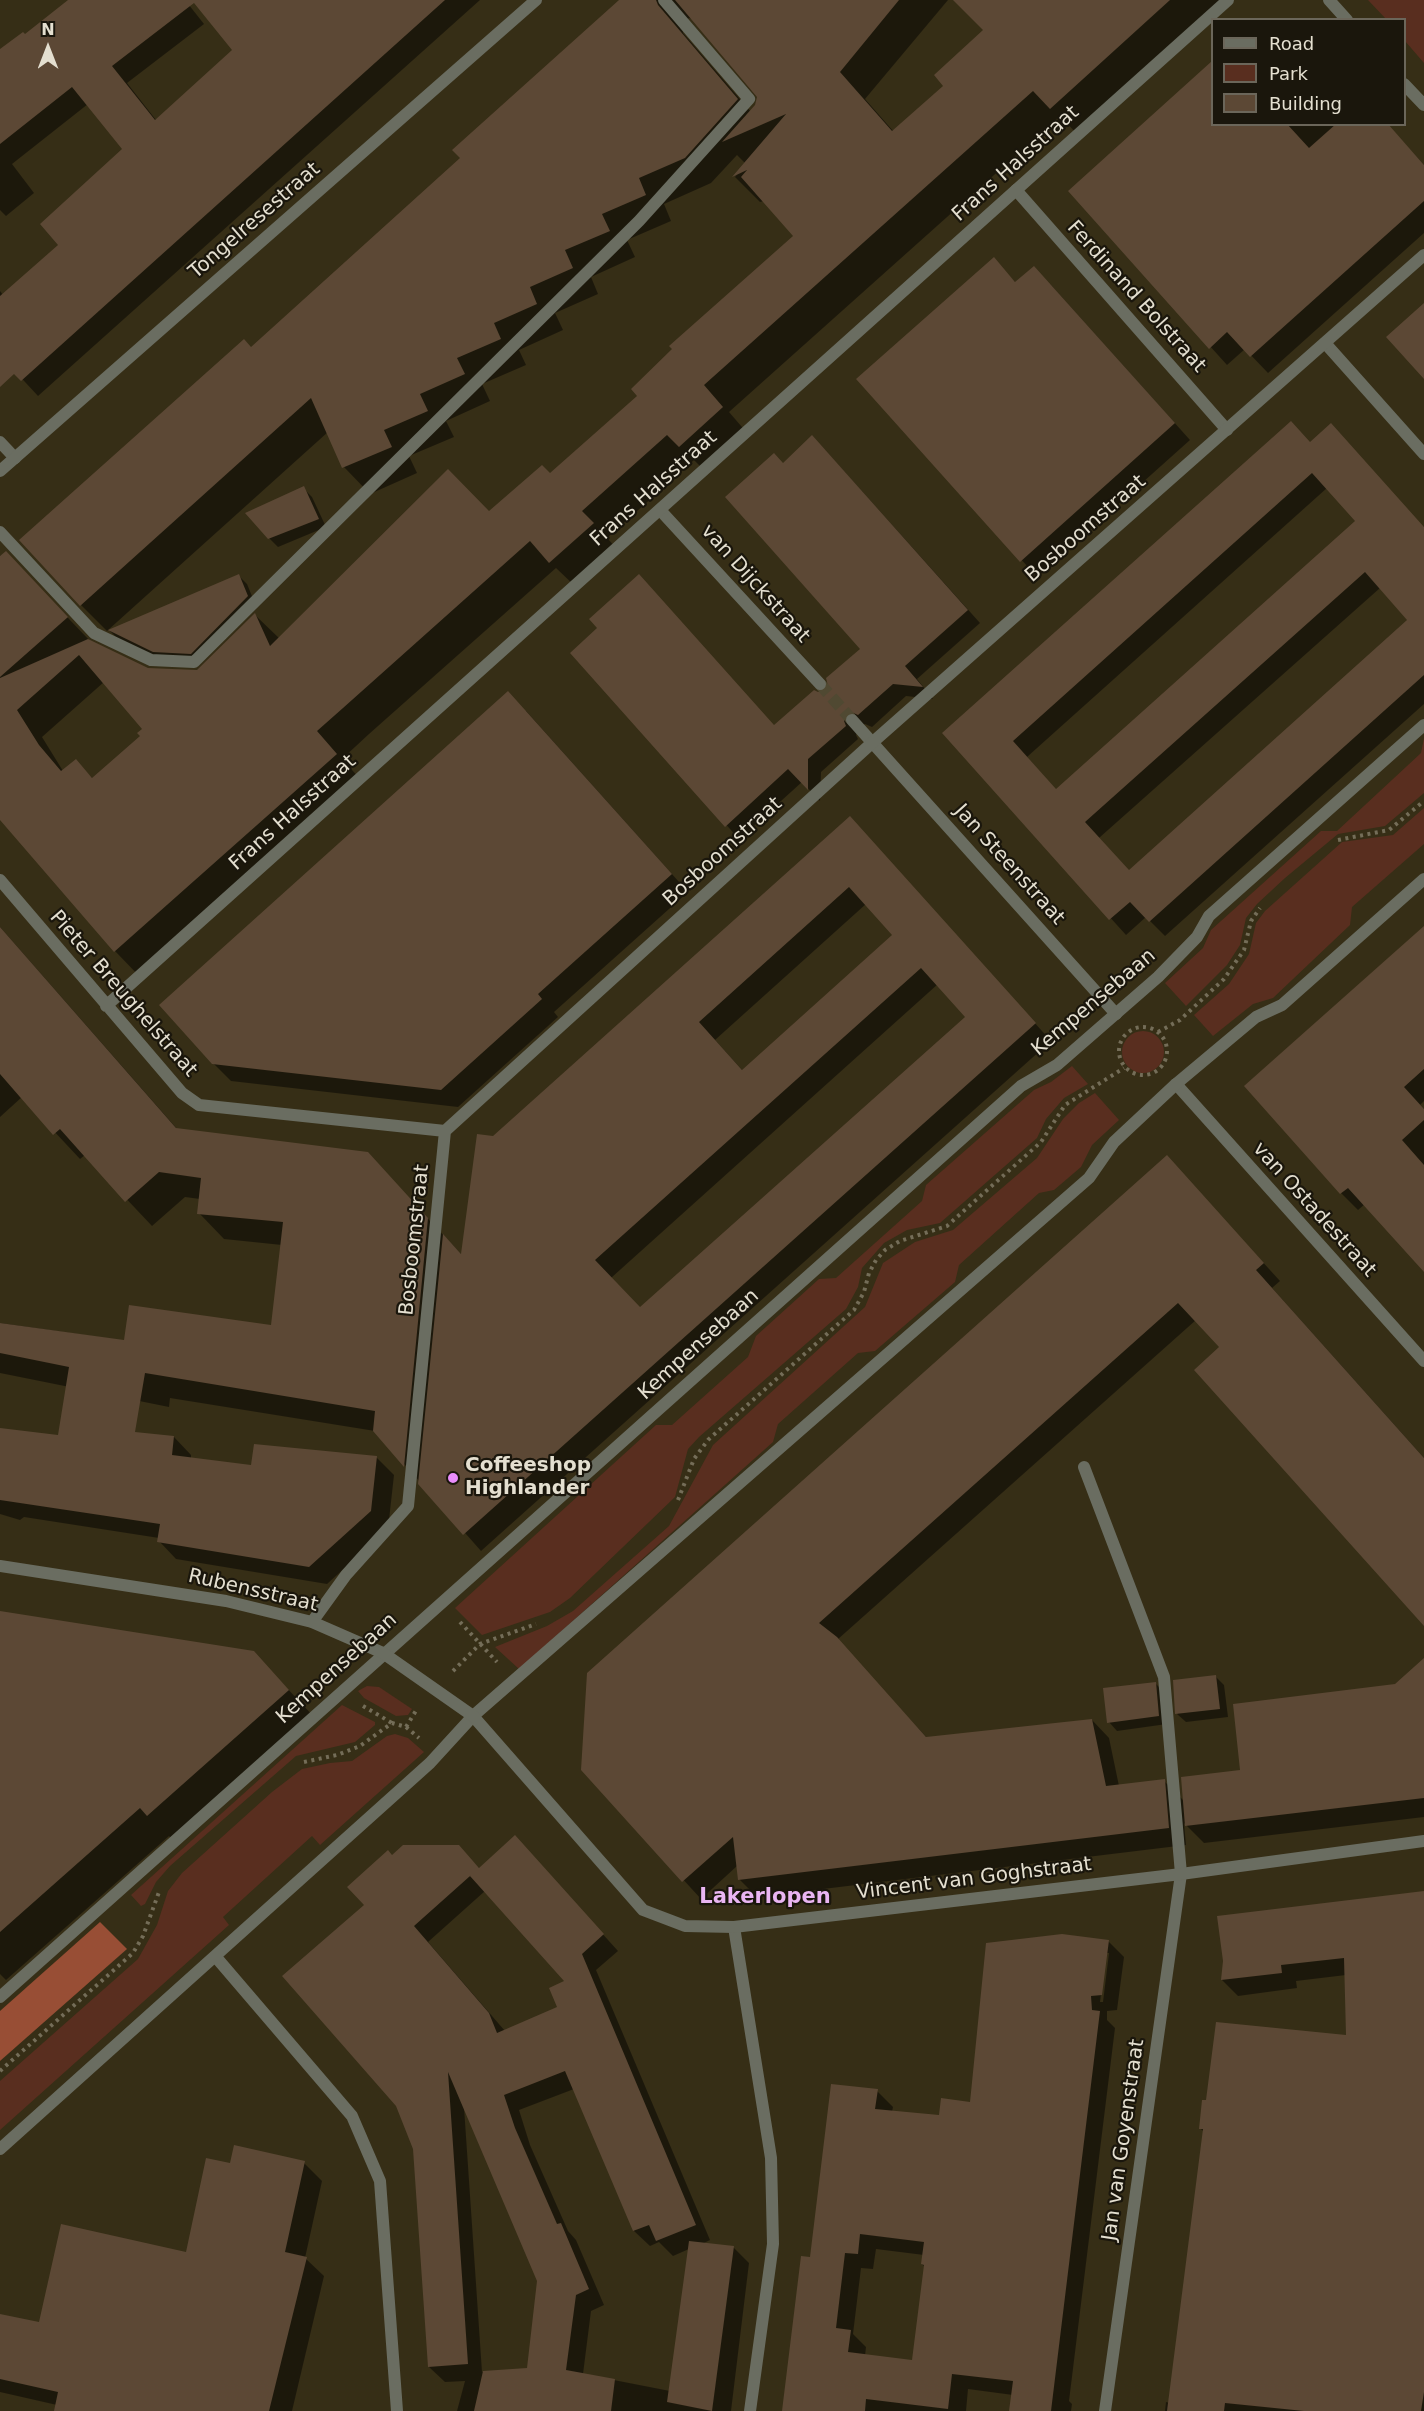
<!DOCTYPE html>
<style>
body{margin:0}
#map{position:relative;width:1424px;height:2411px;overflow:hidden;background:#362e16;font-family:"DejaVu Sans",sans-serif}
canvas{display:block}
.legend{position:absolute;left:1211px;top:18px;width:195px;height:108px;box-sizing:border-box;background:#1a160c;border:2px solid #6b665a;margin:0;padding:8px 10px;list-style:none;font-size:18px;color:#e4dfd0}
.legend li{display:flex;align-items:center;gap:12px;height:30px}
.legend b{width:30px;border:2px solid #6b665a}
.north{position:absolute;left:18px;top:18px;width:60px;height:60px;-webkit-text-stroke:4px #1a160c;paint-order:stroke;rotate:0deg;font-size:16px;font-weight:700;line-height:24px;text-align:center;color:#e4dfd0}
.north::after{content:'';display:block;margin:auto;width:21px;height:27px;background:#e4dfd0;clip-path:polygon(50% 0,100% 100%,50% 72%,0 100%)}
</style>
<div id="map">
<canvas width="1424" height="2411"></canvas>
<ul class="legend">
<li><b style="height:8px;background:#6a6d61"></b>Road</li>
<li><b style="height:16px;background:#592e1f"></b>Park</li>
<li><b style="height:16px;background:#5c4835"></b>Building</li>
</ul>
<div class="north">N</div>
</div>
<script>
const ctx = document.querySelector('canvas').getContext('2d');
ctx.lineJoin = 'round';
function fillPath(path, color) { ctx.fillStyle = color; ctx.fill(path, 'evenodd'); }
const poly = rows => new Path2D(rows.map(r => 'M' + r).join(''));
function strokePath(path, color, width, dash) { ctx.strokeStyle = color; ctx.lineWidth = width; ctx.lineCap = dash ? 'butt' : 'round'; ctx.setLineDash(dash || []); ctx.stroke(path); }
function label(font, color, halo, rows, align = 'center') {
  ctx.font = font + ' "DejaVu Sans",sans-serif'; ctx.lineWidth = 4.5; ctx.setLineDash([]); ctx.textBaseline = 'middle'; ctx.strokeStyle = halo; ctx.fillStyle = color; for (const [text, x, y, turn = 0] of rows) {
    ctx.save(); ctx.translate(x, y); ctx.rotate((+turn || 0) * Math.PI / 180); ctx.textAlign = isNaN(turn) ? turn : align; if (halo) ctx.strokeText(text, 0, 0); ctx.fillText(text, 0, 0); ctx.restore();
  }
}
const green = poly([
 [1368,0,1424,0,1424,63,1405,41,1404,20,1386,19],
 [1424,738,1424,793,1385,826,1338,834,1285,878,1257,904,1246,918,1240,945,1227,965,1186,1006,1165,983,1203,948,1211,930,1321,831,1337,831,1421,753],
 [1424,808,1424,844,1352,907,1350,925,1273,998,1253,1004,1213,1036,1194,1015,1229,984,1249,954,1256,923,1265,911,1342,842,1393,835],
 '1122 1052a21 21 0 1 1 42 0a21 21 0 1 1-42 0Z',
 [1072,1066,1088,1084,1064,1098,1046,1119,1037,1138,940,1223,907,1230,884,1243,862,1268,858,1287,846,1309,699,1437,688,1449,675,1497,570,1598,550,1612,482,1635,455,1608,656,1425,672,1425,748,1357,756,1336,819,1279,836,1278,922,1201,926,1185,1034,1090,1051,1082],
 [1095,1093,1119,1120,1092,1145,1081,1167,1054,1190,1039,1193,959,1265,955,1282,875,1351,858,1353,778,1424,773,1442,519,1669,495,1647,547,1626,573,1611,669,1526,713,1445,865,1307,883,1263,915,1242,953,1230,1037,1158,1063,1119,1079,1103],
 [367,1686,379,1687,412,1709,408,1715,396,1716,364,1698,358,1691],
 [342,1705,375,1722,375,1725,355,1742,296,1756,170,1866,156,1882,145,1904,141,1906,131,1895],
 [395,1734,408,1738,424,1752,320,1845,312,1836,223,1917,229,1925,0,2130,0,2081,138,1959,157,1925,168,1891,182,1873,272,1792,302,1769,330,1763,352,1761,387,1736]
]);
const forest = poly([
 [100,1922,127,1949,0,2061,0,2011]
]);
const shadow = poly([
 [71,0,185,0,204,24,127,83,156,120,234,51,209,0,480,0,38,396,0,355,0,291,3,295,61,245,124,149,88,104,12,164,34,193,6,216,0,210,0,50,26,36],
 [620,0,948,0,865,99,894,132,945,86,985,30,965,0,1226,0,1077,134,1060,116,729,412,748,434,706,472,694,460,607,538,619,551,577,588,556,568,369,734,342,759,362,781,141,978,115,951,0,819,0,556,6,553,91,642,148,669,197,671,255,615,280,639,489,513,550,475,639,396,795,236,764,201,760,202,735,177,746,164,737,155,711,183,664,204,671,221,627,240,635,257,591,277,598,294,555,313,563,330,519,350,526,365,482,384,490,401,446,421,454,437,409,456,417,473,370,494,344,467,328,432,107,631,81,605,252,349,462,158],
 [689,18,693,19,758,96,757,105,751,112,683,33,682,24],
 [104,682,145,729,142,736,93,779,75,761,63,771,42,737],
 [1212,63,1212,124,1387,124,1424,165,1424,233,1268,373,1245,349,1227,365,1070,191],
 [993,259,1016,283,1050,284,1190,440,1037,577,859,380],
 [1311,443,1424,527,1424,704,1165,936,1146,917,1126,935,944,734],
 [1327,488,1357,521,1057,791,1027,757],
 [1380,588,1409,621,1130,872,1099,838],
 [825,450,980,623,917,679,933,699,906,696,872,727,865,724,859,727,856,735,858,739,821,772,820,801,802,782,739,839,572,653,599,629,775,727,818,694,826,692,862,649,783,464],
 [303,488,312,497,326,527,278,547,269,538],
 [238,575,247,584,256,606,200,662,163,660,118,639,110,631],
 [526,711,688,892,554,1012,558,1017,458,1107,231,1081,213,1063],
 [850,818,1051,1041,481,1551,375,1431,170,1398,169,1407,0,1373,0,1323,126,1341,272,1327,282,1245,224,1239,199,1213,200,1199,185,1197,152,1226,85,1155,80,1159,22,1097,0,1117,0,927,178,1130,367,1154,462,1255,493,1138],
 [866,904,894,936,743,1071,715,1040],
 [938,984,967,1017,641,1309,611,1278],
 [1424,927,1424,1101,1420,1105,1424,1109,1424,1271,1365,1204,1358,1210,1341,1193,1246,1086],
 [1167,1157,1280,1281,1272,1288,1424,1458,1424,1625,1222,1348,1196,1320,837,1640,928,1739,1092,1720,1109,1738,1119,1786,1164,1781,1185,1802,1396,1686,1424,1660,1424,1817,1204,1843,1184,1823,1186,1845,757,1897,739,1879,737,1866,701,1899,583,1770],
 [0,1429,59,1437,137,1434,174,1437,191,1455,191,1459,252,1466,377,1458,394,1475,388,1529,327,1584,176,1559,159,1541,159,1538,24,1517,20,1520,0,1514],
 [0,1612,253,1652,316,1719,176,1843,169,1836,6,1980,0,1974],
 [1215,1676,1224,1685,1228,1717,1186,1722,1177,1714],
 [1156,1684,1164,1692,1167,1724,1117,1731,1109,1722],
 [515,1837,618,1951,596,1970,710,2240,702,2244,734,2248,749,2263,731,2411,457,2411,465,2381,445,2382,429,2367,414,2149,366,1905,393,1857,474,1863,480,1869],
 [485,1891,566,1982,559,2008,505,2031,428,1942],
 [574,2089,634,2231,650,2246,659,2242,673,2256,689,2249,670,2391,583,2374,591,2311,604,2305,576,2240,568,2231,530,2145,519,2110],
 [464,2107,539,2281,528,2369,482,2372],
 [1424,1892,1424,2411,1165,2411,1166,2402,1170,2403,1204,2132,1200,2128,1347,2036,1346,1975,1296,1981,1297,1988,1238,1996,1222,1980,1225,1961],
 [1108,1941,1124,1957,1117,2010,1107,2011,1107,2020,1115,2028,1069,2401,1072,2404,1071,2411,1011,2411,1013,2395,968,2389,966,2411,784,2411,811,2259,877,2091,893,2107,892,2112,941,2117,971,2103],
 [1106,1953,1109,1953,1103,2002,1100,2002],
 [876,2249,924,2255,922,2264,925,2267,913,2361,865,2356,866,2347,853,2334,861,2268,873,2269],
 [304,2163,322,2181,305,2258,324,2276,292,2411,56,2411,57,2405,0,2392,0,2315,40,2324,187,2253,231,2165]
]);
const building = poly([
 [68,0,445,0,21,381,14,374,0,387,0,296,58,245,40,224,122,149,72,87,0,144,0,49,23,32,25,34],
 [194,3,232,50,155,120,112,66],
 [619,0,656,0,658,5,738,99,685,158,639,178,646,195,602,214,610,231,565,250,573,268,530,287,537,304,494,323,501,339,457,358,465,374,420,394,428,411,384,430,392,447,342,468,311,398,80,606,19,540,244,339,251,347,460,158,452,150],
 [675,0,899,0,840,72,892,131,943,86,934,75,983,30,953,0,1170,0,1050,109,1033,91,704,385,723,407,679,447,667,435,582,511,594,523,549,563,530,541,343,708,317,731,337,754,114,952,0,820,0,678,88,639,148,668,197,670,255,613,270,646,448,469,489,511,542,465,550,473,637,396,631,389,672,349,669,346,793,236,741,177,747,170,732,177,786,114,722,142,755,105,757,97],
 [79,655,142,729,137,733,140,736,92,778,76,759,61,771,39,745,17,710],
 [1212,61,1212,124,1287,124,1309,148,1336,124,1388,124,1424,165,1424,201,1250,357,1227,332,1209,349,1068,191],
 [994,257,1015,282,1034,266,1175,423,1020,562,856,379],
 [1424,303,1424,379,1386,337],
 [1291,421,1310,442,1331,423,1424,527,1424,675,1149,922,1130,902,1109,920,942,733],
 [1312,473,1355,521,1056,789,1013,741],
 [1365,572,1407,620,1129,870,1085,822],
 [812,435,968,610,905,666,923,687,893,684,858,715,851,712,846,714,844,721,846,726,808,759,808,790,788,769,725,827,570,653,597,628,589,619,639,574,774,725,814,690,818,692,825,690,828,686,826,678,860,649,725,497,774,453,783,463],
 [304,486,319,519,268,539,245,513],
 [6,551,68,617,0,677,0,556],
 [239,574,248,596,191,654,153,652,108,630],
 [508,691,672,874,538,994,542,999,441,1090,212,1064,159,1005],
 [850,816,1036,1023,463,1535,418,1484,443,1234,461,1254,477,1134,493,1136],
 [849,887,892,935,742,1070,699,1022],
 [921,968,965,1017,640,1307,595,1260],
 [1424,926,1424,1069,1404,1087,1424,1109,1424,1120,1402,1140,1424,1165,1424,1272,1348,1188,1340,1194,1244,1086],
 [0,927,176,1128,368,1152,428,1218,404,1467,373,1431,375,1411,145,1373,135,1432,174,1436,172,1455,251,1465,254,1444,377,1456,371,1511,309,1567,157,1542,160,1524,0,1500,0,1428,58,1435,69,1367,0,1353,0,1323,124,1340,129,1305,271,1325,283,1222,197,1214,201,1178,159,1172,125,1202,60,1129,53,1135,0,1074],
 [1167,1155,1264,1263,1256,1270,1424,1458,1424,1626,1194,1370,1219,1347,1178,1303,819,1623,837,1637,926,1737,1092,1719,1106,1786,1165,1779,1169,1828,738,1880,733,1837,682,1882,581,1770,587,1673],
 [0,1611,254,1651,289,1690,147,1816,140,1808,0,1932],
 [1424,1658,1424,1798,1185,1826,1181,1777,1240,1770,1233,1704,1395,1684],
 [1216,1675,1220,1709,1175,1714,1173,1680],
 [1156,1682,1159,1716,1107,1723,1103,1688],
 [515,1835,604,1934,582,1954,696,2225,656,2241,649,2225,633,2231,565,2071,504,2095,515,2128,557,2224,561,2223,589,2289,576,2295,566,2370,615,2379,611,2411,474,2411,483,2371,527,2368,537,2281,448,2072,468,2364,428,2367,413,2149,396,2106,282,1976,364,1905,347,1887,388,1850,392,1855,403,1845,459,1845,479,1868],
 [479,1868,470,1876,564,1981,549,1988,557,2007,497,2033,489,2013,414,1926],
 [1424,1891,1424,2392,1421,2411,1304,2411,1225,2403,1224,2411,1167,2411,1203,2129,1199,2129,1202,2100,1206,2100,1216,2022,1346,2035,1344,1958,1281,1965,1282,1973,1221,1980,1223,1961,1217,1916],
 [1062,1934,1109,1940,1102,1995,1091,1996,1092,2010,1100,2011,1051,2411,1009,2411,1013,2381,952,2374,948,2409,866,2399,865,2411,782,2411,801,2256,810,2257,831,2084,878,2089,875,2109,939,2115,941,2098,970,2102,986,1943],
 [860,2234,924,2242,921,2264,924,2265,912,2360,848,2352,851,2330,836,2328,845,2253,858,2254],
 [234,2145,305,2161,285,2252,307,2257,269,2411,54,2411,58,2392,0,2379,0,2314,39,2322,61,2224,186,2252,206,2158,230,2163],
 [689,2241,734,2246,712,2411,667,2402]
]);
const pedestrianTunnel = poly([
 [820,684,852,720]
]);
const path = poly([
 [1338,840,1389,830,1424,801],
 '1119 1051a24 24 0 1 1 48 0a24 24 0 1 1-48 0Z',
 [1158,1032,1180,1020,1224,979,1244,950,1251,921,1260,908],
 [678,1500,694,1459,708,1440,854,1310,864,1292,869,1273,876,1260,885,1250,900,1241,947,1226,1041,1142,1065,1105,1124,1068],
 [460,1622,497,1662],
 [453,1671,480,1644,536,1624],
 [363,1706,392,1723],
 [406,1727,419,1738],
 [304,1762,337,1755,360,1746,392,1723,406,1727,417,1709],
 [0,2071,133,1953,143,1936,159,1892]
]);
const service = poly([
 [0,532,94,633,151,660,194,662,639,221,749,99,664,0],
 [1084,1467,1164,1677,1181,1874]
]);
const pedestrian = poly([
 [1016,190,1227,430],
 [1325,343,1424,454],
 [660,510,820,684],
 [852,720,1116,1014],
 [1176,1084,1424,1361]
]);
const minor = poly([
 [1329,0,1347,20],
 [1404,84,1424,105],
 [0,442,15,458],
 [0,880,182,1093,199,1105,445,1131],
 [106,1006,1228,0],
 [312,1622,346,1575,408,1506,445,1131,873,742,1424,255],
 [734,1927,771,2158,773,2244,750,2411],
 [215,1956,352,2116,380,2181,397,2411],
 [0,1997,1021,1086,1057,1065,1158,977,1197,937,1209,916,1424,725],
 [0,2149,430,1763,473,1716,1089,1178,1114,1142,1176,1084,1256,1017,1282,1005,1424,879],
 [1105,2411,1181,1874]
]);
const tertiary = poly([
 [0,471,536,0],
 [0,1566,226,1601,312,1622,383,1653,473,1716,643,1910,685,1926,734,1927,1181,1874,1424,1841]
]);
const markers = [
 [453,1478,6,"#ea8dfc"]
];
const streetNames = [
 ["Frans Halsstraat",1016,164,-42],
 ["Tongelresestraat",255,221,-41],
 ["Ferdinand Bolstraat",1136,297,48],
 ["Frans Halsstraat",654,489,-42],
 ["Bosboomstraat",1086,529,-41],
 ["van Dijckstraat",755,584,48],
 ["Frans Halsstraat",293,813,-42],
 ["Bosboomstraat",723,852,-42],
 ["Jan Steenstraat",1009,865,48],
 ["Pieter Breughelstraat",123,994,49],
 ["Kempensebaan",1094,1003,-40],
 ["van Ostadestraat",1314,1210,48],
 ["Bosboomstraat",415,1240,-84],
 ["Kempensebaan",699,1345,-42],
 ["Rubensstraat",253,1591,13],
 ["Kempensebaan",337,1669,-42],
 ["Vincent van Goghstraat",974,1879,-7],
 ["Jan van Goyenstraat",1124,2140,-82]
];
const poiNames = [
 ["Coffeeshop",465,1466],
 ["Highlander",465,1489]
];
const neighbourhoodNames = [
 ["Lakerlopen",765,1898]
];
fillPath(green, '#592e1f');
fillPath(forest, '#984e35');
fillPath(shadow, '#0007');
fillPath(building, '#5c4835');
strokePath(pedestrianTunnel, '#504932', 12, [12, 6]);
strokePath(path, '#746d58', 4, [3, 4.5]);
strokePath(service, '#6a6d61', 12);
strokePath(pedestrian, '#6a6d61', 12);
strokePath(minor, '#6a6d61', 12);
strokePath(tertiary, '#6a6d61', 12);
for (const [x, y, r, color] of markers) { const dot = new Path2D(); dot.arc(x, y, r, 0, 2 * Math.PI); ctx.fillStyle = color; ctx.fill(dot); strokePath(dot, '#1a160c', 2); }
label('20px', '#e4dfd0', '#1a160c', streetNames);
label('bold 20px', '#e4dfd0', '#1a160c', poiNames, 'left');
label('bold 21px', '#e9b5f2', '#1a160c', neighbourhoodNames);
</script>
